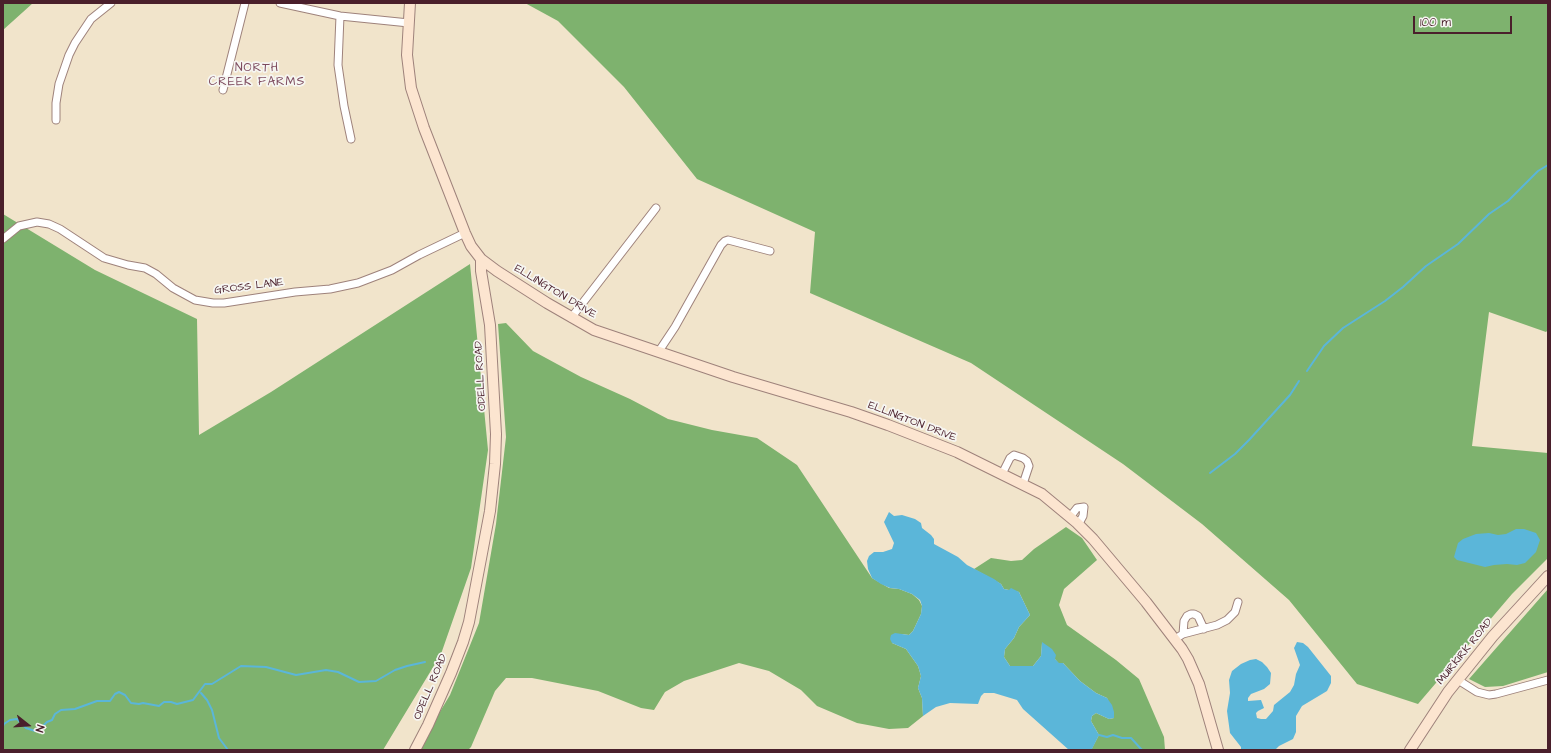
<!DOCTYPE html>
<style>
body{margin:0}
#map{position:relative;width:1551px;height:753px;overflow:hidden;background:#f1e4cb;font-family:"Architects Daughter",sans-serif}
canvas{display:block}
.frame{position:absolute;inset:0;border:4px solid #4a1f2b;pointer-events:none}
.north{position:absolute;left:8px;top:705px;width:40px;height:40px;-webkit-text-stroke:3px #f6f6f2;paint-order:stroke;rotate:107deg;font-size:11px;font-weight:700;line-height:16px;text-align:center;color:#4a1f2b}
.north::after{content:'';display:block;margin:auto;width:14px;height:18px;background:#4a1f2b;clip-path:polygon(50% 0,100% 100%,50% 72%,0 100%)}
.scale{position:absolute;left:1413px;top:16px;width:99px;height:18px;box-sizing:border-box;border:2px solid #4a1f2b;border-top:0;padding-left:5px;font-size:12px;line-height:14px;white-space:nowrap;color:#4a1f2b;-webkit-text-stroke:3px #f6f6f2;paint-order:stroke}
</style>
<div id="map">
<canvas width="1551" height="753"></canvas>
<div class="frame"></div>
<div class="north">N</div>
<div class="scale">100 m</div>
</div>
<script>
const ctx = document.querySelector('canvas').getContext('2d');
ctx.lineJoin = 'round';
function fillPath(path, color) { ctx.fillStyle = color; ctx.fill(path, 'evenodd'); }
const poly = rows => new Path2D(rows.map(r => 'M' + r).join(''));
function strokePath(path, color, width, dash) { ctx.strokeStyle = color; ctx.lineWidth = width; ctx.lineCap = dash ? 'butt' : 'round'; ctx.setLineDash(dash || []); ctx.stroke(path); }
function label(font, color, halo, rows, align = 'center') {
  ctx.font = font + ' "Architects Daughter",sans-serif'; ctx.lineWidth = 3.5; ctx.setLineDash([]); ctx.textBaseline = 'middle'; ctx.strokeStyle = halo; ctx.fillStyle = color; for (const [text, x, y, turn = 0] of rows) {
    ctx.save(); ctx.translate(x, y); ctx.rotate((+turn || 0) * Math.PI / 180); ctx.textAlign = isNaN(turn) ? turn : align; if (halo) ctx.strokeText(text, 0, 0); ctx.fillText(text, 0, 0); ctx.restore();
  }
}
const forest = poly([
 [3,3,33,3,3,30],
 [525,3,1548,3,1548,330,1546,332,1489,312,1472,446,1548,453,1548,558,1512,594,1418,704,1357,684,1289,600,1202,524,1123,464,971,363,810,293,815,232,697,179,624,87,558,21],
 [3,214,95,270,197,319,199,435,271,392,470,264,488,450,471,568,441,654,383,750,3,750],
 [506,323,533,351,581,377,630,399,668,419,712,430,757,438,797,465,872,578,889,588,899,589,912,594,919,600,922,606,921,614,913,631,909,635,902,634,892,643,906,649,918,666,921,676,918,688,922,698,923,716,908,728,889,729,857,723,817,706,801,690,769,671,739,663,684,681,665,692,654,710,641,708,598,691,532,678,506,678,495,691,471,747,468,750,417,750,450,695,479,623,496,524,506,437,498,324],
 [1066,527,1082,538,1097,560,1064,589,1059,605,1067,625,1116,660,1139,679,1164,737,1165,750,1091,750,1099,735,1091,721,1092,716,1096,713,1109,719,1114,718,1107,698,1096,693,1080,681,1063,663,1059,664,1042,643,1041,656,1033,666,1010,666,1004,657,1005,649,1014,638,1019,627,1030,615,1019,592,1004,589,1001,584,974,569,991,558,1011,561,1022,560,1034,549],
 [1548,589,1548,672,1503,686,1485,687,1469,679]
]);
const water = poly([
 [889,512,894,516,902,515,915,519,921,523,922,528,931,535,934,539,934,544,958,557,967,565,994,579,1001,584,1004,589,1009,590,1011,588,1019,592,1030,615,1019,627,1014,638,1005,649,1004,657,1010,666,1033,666,1041,656,1042,642,1052,649,1056,655,1055,659,1059,663,1063,663,1080,681,1096,693,1107,698,1112,705,1114,712,1114,718,1109,719,1096,713,1092,716,1091,721,1099,735,1092,749,1069,750,1023,709,1017,700,994,693,984,693,981,696,978,704,950,703,936,707,923,716,922,698,918,688,921,676,918,666,906,649,892,643,890,639,891,635,895,633,909,635,913,631,921,614,922,606,920,600,912,594,899,589,890,588,881,584,872,578,868,569,867,561,869,556,874,552,883,552,892,549,894,543,884,522],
 [1516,529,1524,529,1536,533,1540,540,1536,552,1525,563,1517,565,1507,564,1494,565,1485,567,1457,560,1454,557,1458,543,1463,539,1476,534,1489,533,1498,535,1506,534],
 [1297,642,1303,643,1308,647,1331,676,1331,683,1327,691,1302,706,1296,716,1296,732,1293,739,1279,746,1275,750,1241,750,1241,747,1230,733,1227,711,1230,693,1229,680,1232,671,1241,664,1250,660,1256,659,1262,662,1267,667,1271,673,1270,684,1264,689,1251,694,1248,698,1248,701,1261,700,1264,708,1258,711,1256,713,1257,718,1261,719,1266,719,1273,711,1274,705,1290,692,1294,685,1296,674,1300,665,1294,648]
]);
const stream = poly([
 [1307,371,1324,346,1343,328,1385,301,1403,287,1426,266,1458,244,1489,214,1508,201,1538,171,1548,165],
 [1210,473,1235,454,1249,440,1290,395,1299,381],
 [201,693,207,700,212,710,219,738,228,750],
 [3,726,4,724,10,720,17,719,26,728,35,731,39,730,47,722,52,720,55,714,61,710,75,709,97,701,110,701,115,694,119,692,125,695,131,703,139,704,143,703,159,706,164,702,171,702,177,704,193,700,205,684,212,684,241,666,266,667,296,675,326,670,338,672,359,682,376,681,395,670,407,666,425,662],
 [1099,735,1107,737,1113,735,1122,738,1131,738,1142,750]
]);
const street = poly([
 [280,3,340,16,409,23],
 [340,16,338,65,344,106,351,139],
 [223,90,245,3],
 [56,120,56,103,59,84,69,55,75,43,91,19,111,3],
 [3,239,19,226,37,222,49,224,60,229,104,258,128,265,145,268,156,274,173,288,195,300,213,303,224,303,295,292,330,289,358,283,392,270,419,255,465,233],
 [571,318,656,208],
 [659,351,675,327,721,245,725,241,728,240,732,241,770,251],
 [1002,474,1010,458,1014,455,1023,458,1027,461,1029,466,1023,484],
 [1070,517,1077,508,1084,507,1083,516,1078,525],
 [1183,634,1184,621,1187,616,1191,614,1194,614,1198,616,1204,629],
 [1175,639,1183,634,1217,625,1227,620,1235,612,1238,602],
 [1458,680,1477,692,1489,695,1496,694,1548,680]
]);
const secondary = poly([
 [410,3,407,55,411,88,424,128,465,233,471,246,481,259,481,271,490,325,496,434,495,464,490,511,469,622,463,642,451,673,428,725,415,750],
 [481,259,497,271,547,303,594,330,733,377,851,412,888,425,957,452,1042,494,1077,523,1093,539,1146,602,1182,649,1188,659,1199,684,1218,750],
 [1410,750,1448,692,1493,636,1548,576]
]);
const streetNames = [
 ["GROSS LANE",249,287,-7],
 ["ELLINGTON DRIVE",555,292,31],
 ["ODELL ROAD",481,376,-93],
 ["ELLINGTON DRIVE",912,422,21],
 ["MUIRKIRK ROAD",1465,652,-51],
 ["ODELL ROAD",431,687,-67]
];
const neighbourhoodNames = [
 ["NORTH",257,68],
 ["CREEK FARMS",257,82]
];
fillPath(forest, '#7eb26e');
fillPath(water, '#5bb6d9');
strokePath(stream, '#5bb6d9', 2);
strokePath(street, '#9e827b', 9);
strokePath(secondary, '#9e827b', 12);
strokePath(street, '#fff', 7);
strokePath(secondary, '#fce5d0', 10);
label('11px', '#4a1f2b', '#f6f6f2', streetNames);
ctx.letterSpacing = '1px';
label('12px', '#7d4a5d', '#f6f6f2', neighbourhoodNames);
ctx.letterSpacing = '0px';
</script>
